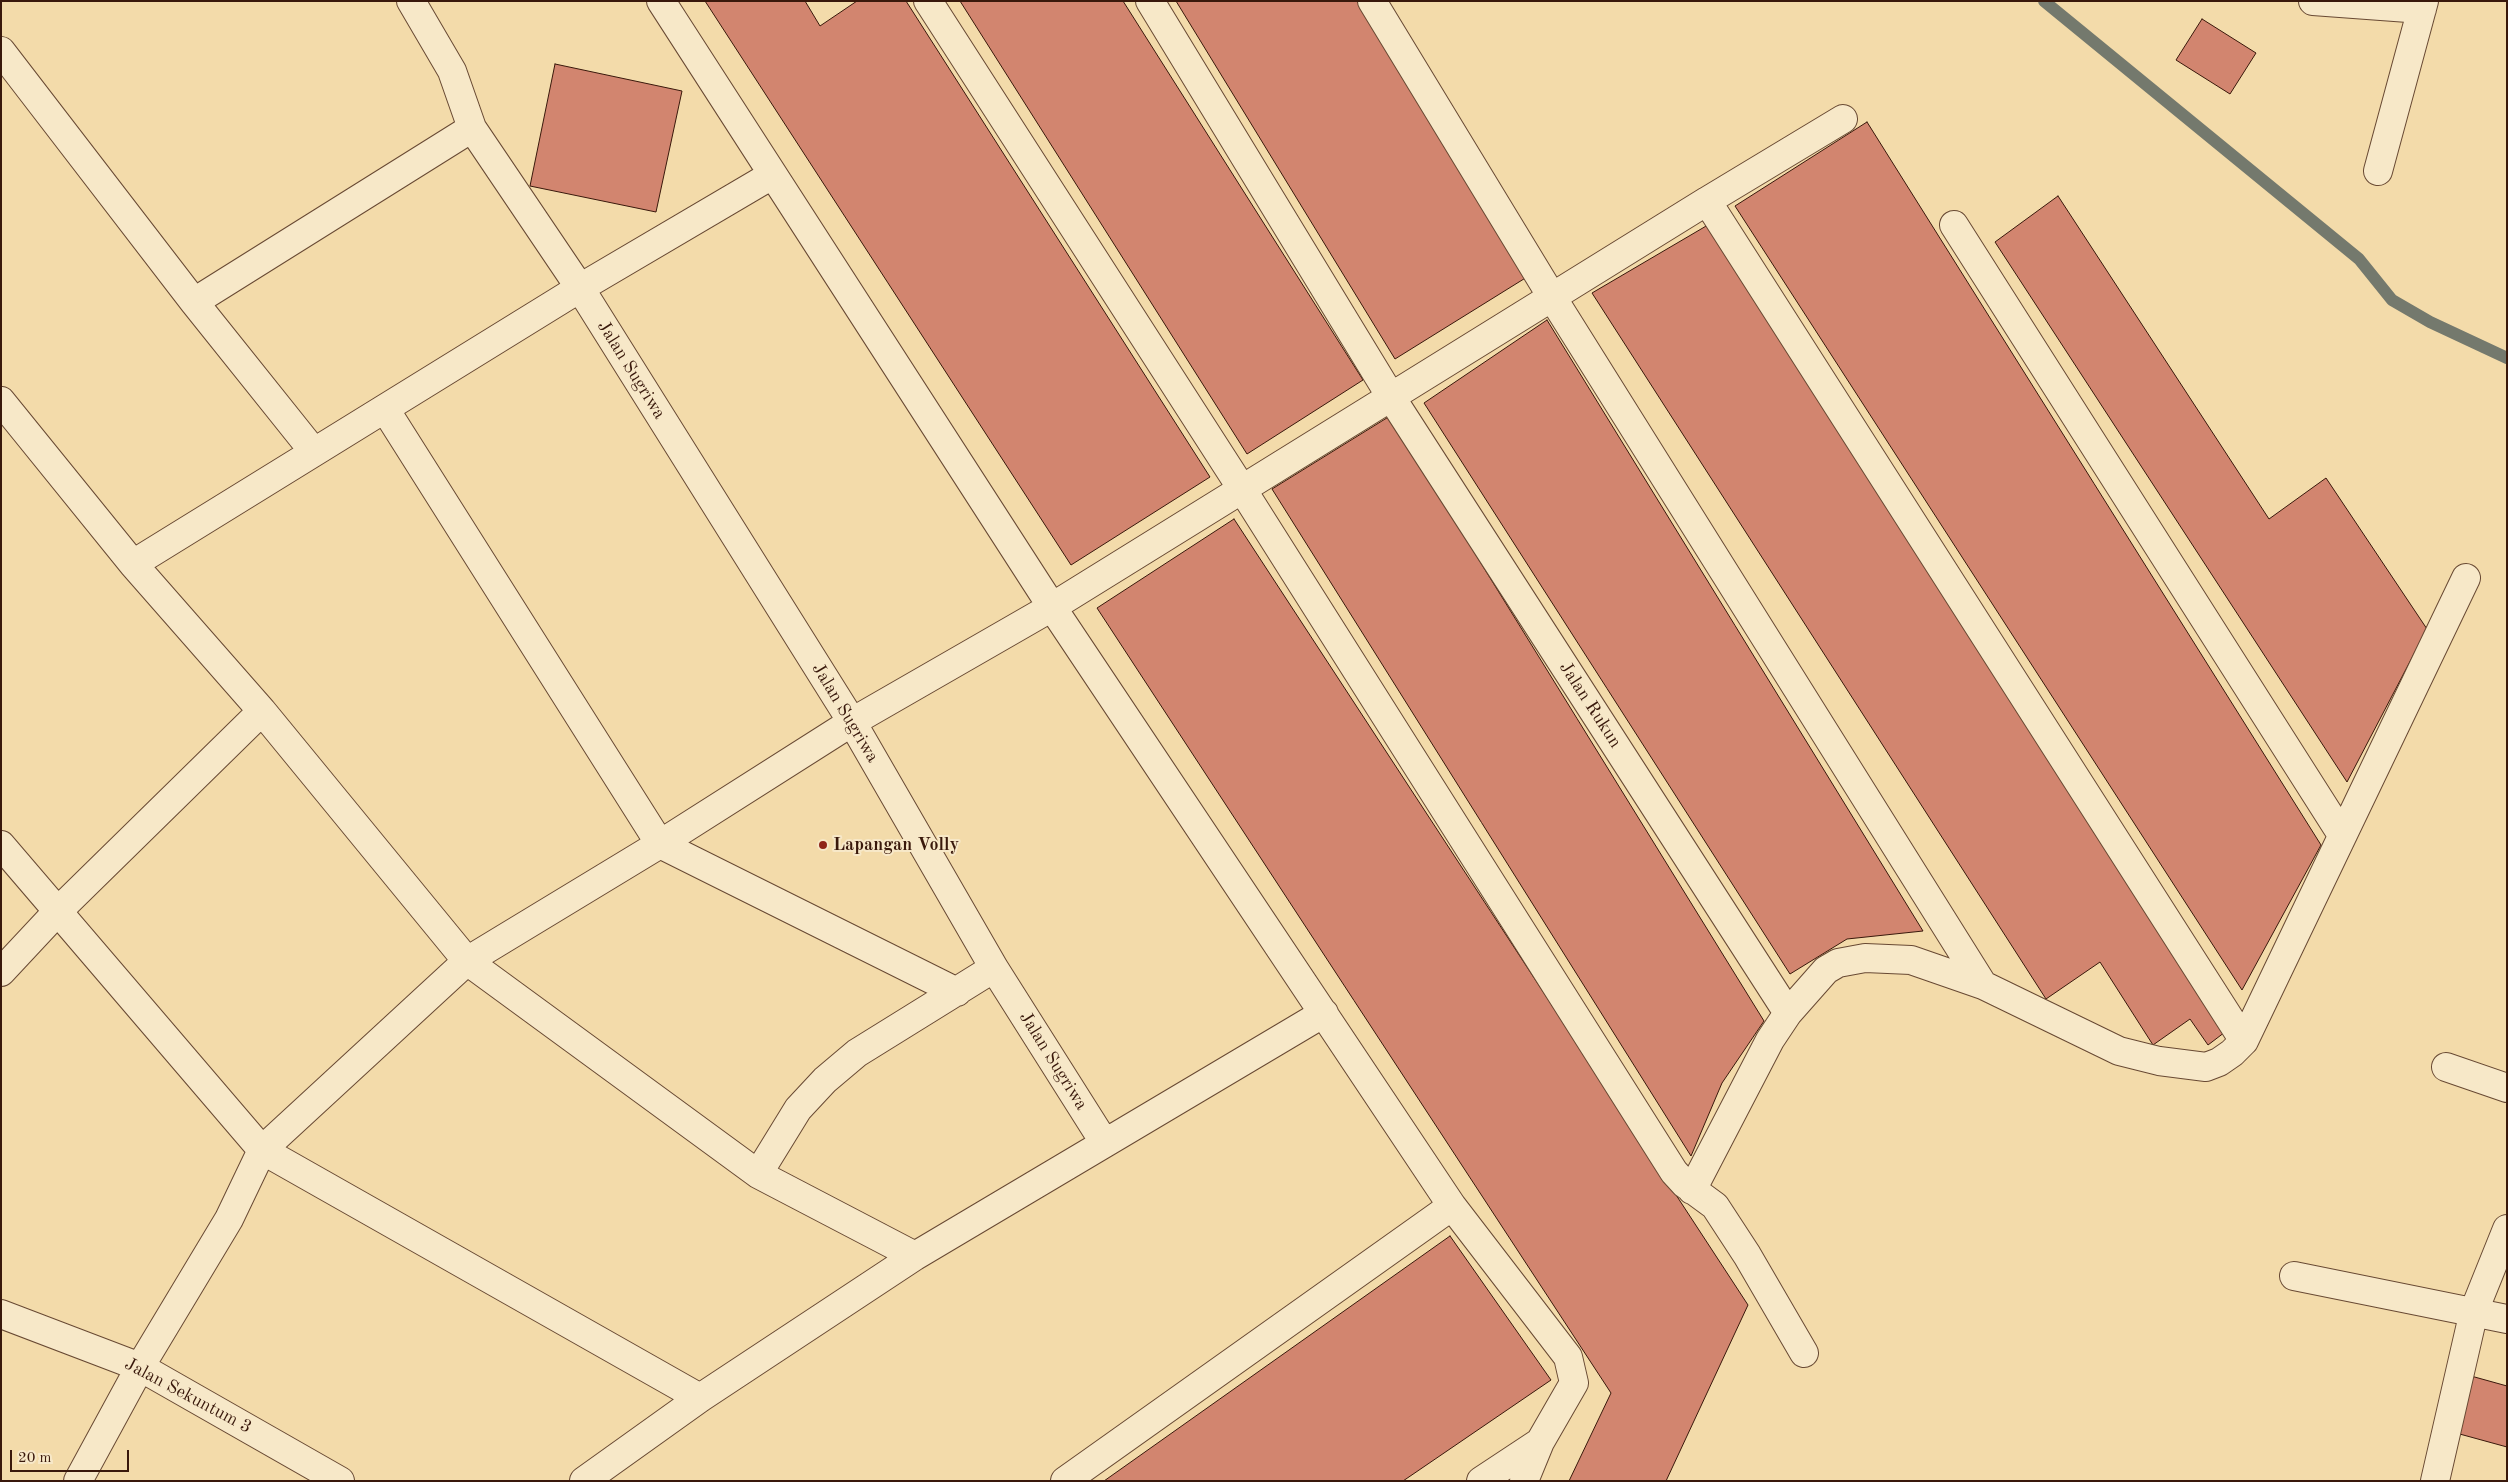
<!DOCTYPE html>
<style>
body{margin:0}
#map{position:relative;width:2508px;height:1482px;overflow:hidden;background:#f3dbaa;font-family:"Old Standard TT",serif}
canvas{display:block}
.frame{position:absolute;inset:0;border:2px solid #39180b;pointer-events:none}
.scale{position:absolute;left:10px;top:1450px;width:119px;height:22px;box-sizing:border-box;border:2px solid #39180b;border-top:0;padding-left:6px;font-size:15px;line-height:18px;white-space:nowrap;color:#39180b;-webkit-text-stroke:4px #f7e8c8;paint-order:stroke}
</style>
<div id="map">
<canvas width="2508" height="1482"></canvas>
<div class="frame"></div>
<div class="scale">20 m</div>
</div>
<script>
const ctx = document.querySelector('canvas').getContext('2d');
ctx.lineJoin = 'round';
const poly = rows => new Path2D(rows.map(r => 'M' + r).join(''));
function strokePath(path, color, width, dash) { ctx.strokeStyle = color; ctx.lineWidth = width; ctx.lineCap = dash ? 'butt' : 'round'; ctx.setLineDash(dash || []); ctx.stroke(path); }
function fillPath(path, color) { ctx.fillStyle = color; ctx.fill(path, 'evenodd'); }
function label(font, color, halo, rows, align = 'center') {
  ctx.font = font + ' "Old Standard TT",serif'; ctx.lineWidth = 4; ctx.setLineDash([]); ctx.textBaseline = 'middle'; ctx.strokeStyle = halo; ctx.fillStyle = color; for (const [text, x, y, turn = 0] of rows) {
    ctx.save(); ctx.translate(x, y); ctx.rotate((+turn || 0) * Math.PI / 180); ctx.textAlign = isNaN(turn) ? turn : align; if (halo) ctx.strokeText(text, 0, 0); ctx.fillText(text, 0, 0); ctx.restore();
  }
}
const stream = poly([
 [2044,1,2359,259,2392,300,2430,322,2507,358]
]);
const building = poly([
 [705,1,805,1,820,26,857,1,906,1,1210,477,1071,565,705,1],
 [960,1,1123,1,1363,380,1247,454,960,1],
 [1176,1,1357,1,1527,277,1395,359,1176,1],
 [2202,19,2256,53,2230,94,2176,60,2202,19],
 [555,64,682,91,656,212,530,186,555,64],
 [1867,122,2321,845,2242,990,1735,206,1867,122],
 [2058,196,2269,519,2326,478,2427,629,2347,782,1995,242,2058,196],
 [1713,222,2229,1029,2208,1045,2190,1019,2153,1045,2100,962,2046,999,1592,293,1713,222],
 [1547,320,1923,931,1847,939,1790,974,1424,403,1547,320],
 [1390,416,1764,1021,1722,1083,1691,1156,1272,489,1390,416],
 [1234,519,1748,1305,1666,1481,1569,1481,1611,1393,1097,608,1234,519],
 [1450,1236,1551,1380,1403,1481,1104,1481,1450,1236],
 [2471,1376,2507,1386,2507,1447,2456,1433,2471,1376]
]);
const minor = poly([
 [411,1,452,71,472,128],
 [661,1,1052,607,1452,1206,1568,1357,1574,1383,1540,1442,1524,1481],
 [928,1,1242,489,1674,1172,1685,1184,1715,1206,1747,1255,1804,1353],
 [1150,1,1391,397,1788,1013],
 [1372,1,1552,297,1983,985],
 [2313,1,2422,9],
 [1,51,194,302,314,452],
 [2378,171,2424,1],
 [1707,201,1843,119],
 [1954,225,2342,835],
 [194,302,472,128,580,288,852,722,994,968,1104,1142],
 [1,401,133,564,262,711,467,961,758,1174,915,1256],
 [385,409,660,844,957,992],
 [133,564,580,288,772,175],
 [1,845,262,1150,700,1398],
 [1,972,57,912,262,711],
 [2446,1067,2507,1088],
 [758,1174,798,1109,825,1080,857,1053,994,968],
 [1692,1190,1770,1040,1788,1013,1826,970,1838,963,1865,958,1911,960,1983,985,2119,1051,2159,1061,2206,1067,2219,1062,2232,1053,2244,1041,2466,578],
 [2294,1276,2507,1319],
 [1,1314,140,1367,340,1481],
 [78,1481,140,1367,229,1219,262,1150,467,961,660,844,852,722,1052,607,1707,201,2244,1041],
 [584,1481,700,1398,915,1256,1324,1013],
 [1065,1481,1452,1206],
 [1481,1481,1540,1442],
 [2435,1481,2474,1311,2507,1229]
]);
const markers = [
 [823,845,5,"#8f2418"]
];
const streetNames = [
 ["Jalan Sugriwa",631,370,58],
 ["Jalan Rukun",1590,705,57],
 ["Jalan Sugriwa",845,713,59],
 ["Jalan Sugriwa",1053,1061,58],
 ["Jalan Sekuntum 3",188,1396,28]
];
const poiNames = [
 ["Lapangan Volly",833,845]
];
strokePath(stream, '#74796d', 12);
fillPath(building, '#d2856f');
strokePath(building, '#39180b', 1);
strokePath(minor, '#684933', 30);
strokePath(minor, '#f7e8c8', 28);
for (const [x, y, r, color] of markers) { const dot = new Path2D(); dot.arc(x, y, r, 0, 2 * Math.PI); ctx.fillStyle = color; ctx.fill(dot); strokePath(dot, '#f7e8c8', 2); }
label('18px', '#39180b', '#f7e8c8', streetNames);
label('bold 18px', '#39180b', '#f7e8c8', poiNames, 'left');
</script>
